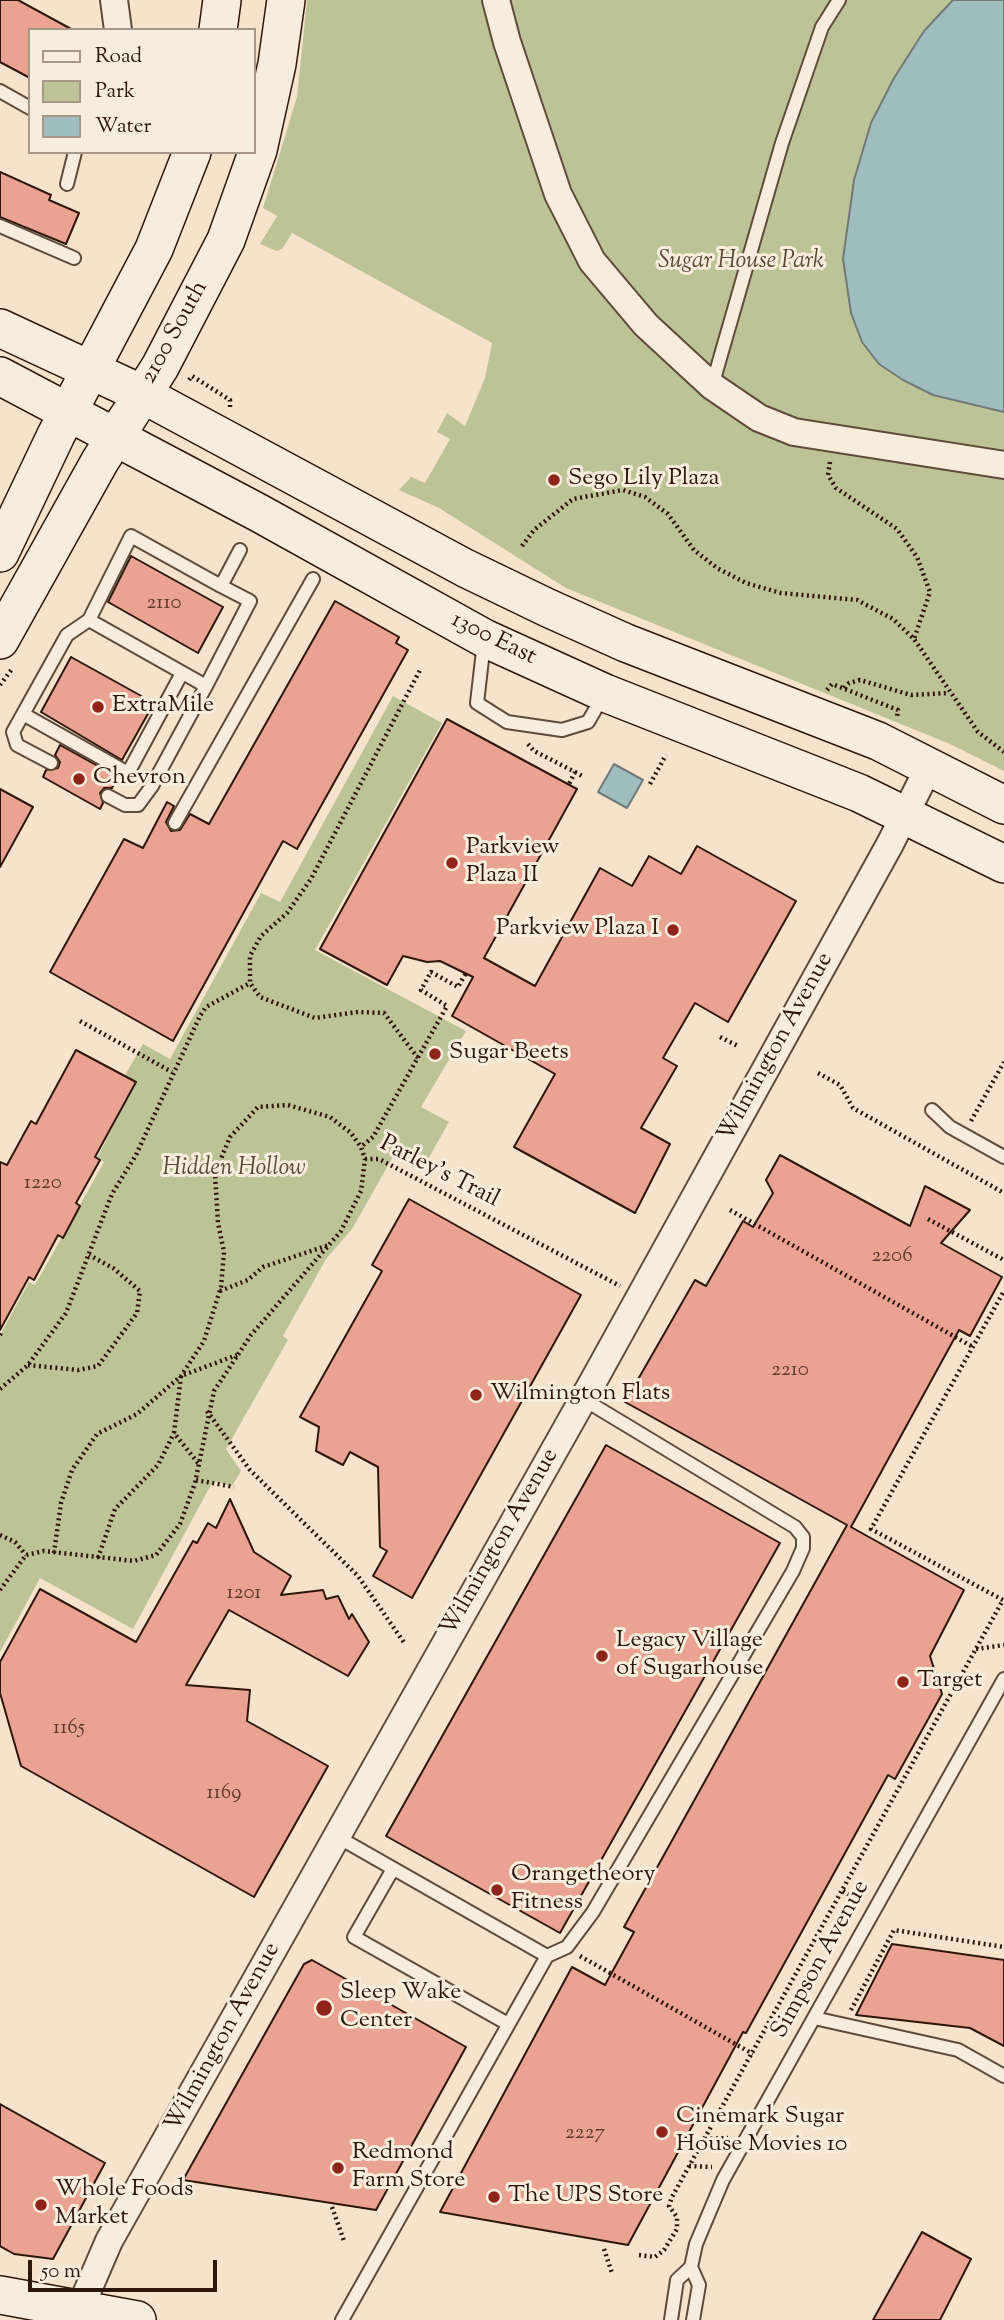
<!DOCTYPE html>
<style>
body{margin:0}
#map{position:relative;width:1004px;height:2320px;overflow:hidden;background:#f5e4cb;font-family:"Sorts Mill Goudy",serif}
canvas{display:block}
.legend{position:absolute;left:28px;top:28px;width:228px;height:126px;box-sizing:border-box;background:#f8eddd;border:2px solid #a89789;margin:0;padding:9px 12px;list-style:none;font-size:21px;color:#2f160a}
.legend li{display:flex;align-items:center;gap:14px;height:35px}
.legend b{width:35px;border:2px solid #a89789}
.scale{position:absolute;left:28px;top:2260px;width:189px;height:32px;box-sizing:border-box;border:4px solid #2f160a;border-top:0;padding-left:9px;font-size:21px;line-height:24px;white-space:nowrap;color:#2f160a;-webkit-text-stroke:5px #f8eddd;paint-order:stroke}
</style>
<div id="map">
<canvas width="1004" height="2320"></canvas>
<ul class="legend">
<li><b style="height:9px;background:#f8eddd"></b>Road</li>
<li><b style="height:19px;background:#bcc497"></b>Park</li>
<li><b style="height:19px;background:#9fbdbf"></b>Water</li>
</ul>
<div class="scale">50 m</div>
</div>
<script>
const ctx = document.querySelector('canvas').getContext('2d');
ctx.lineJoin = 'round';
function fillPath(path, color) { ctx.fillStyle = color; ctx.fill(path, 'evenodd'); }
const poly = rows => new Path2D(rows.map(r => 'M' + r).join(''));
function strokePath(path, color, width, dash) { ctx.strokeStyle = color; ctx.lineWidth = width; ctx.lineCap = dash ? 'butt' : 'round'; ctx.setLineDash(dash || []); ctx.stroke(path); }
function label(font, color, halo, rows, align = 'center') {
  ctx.font = font + ' "Sorts Mill Goudy",serif'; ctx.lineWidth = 6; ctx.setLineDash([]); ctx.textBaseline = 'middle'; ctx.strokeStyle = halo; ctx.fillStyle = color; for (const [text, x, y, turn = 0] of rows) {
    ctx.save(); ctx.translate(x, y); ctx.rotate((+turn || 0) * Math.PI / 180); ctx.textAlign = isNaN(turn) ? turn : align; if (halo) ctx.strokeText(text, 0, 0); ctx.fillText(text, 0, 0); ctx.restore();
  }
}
const green = poly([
 [307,0,1004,0,1004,771,950,744,566,588,439,508,399,490,411,477,425,483,450,439,437,432,447,413,465,426,485,378,492,343,292,233,283,248,277,251,260,244,277,216,263,208,297,97],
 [393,696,442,723,315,950,466,1031,421,1107,449,1122,422,1170,394,1155,352,1229,326,1259,283,1336,288,1340,226,1449,241,1471,232,1486,213,1481,133,1629,40,1578,0,1652,0,1335,29,1282,35,1285,104,1162,97,1158,136,1082,125,1075,143,1044,170,1059,261,893,280,902]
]);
const water = poly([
 [953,0,1004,0,1004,412,933,395,903,380,879,364,862,342,851,313,843,259,854,180,871,123,894,78,924,31,953,0],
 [614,764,643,780,627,808,598,792,614,764]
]);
const building = poly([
 [0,0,18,0,73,30,30,30,30,78,0,62,0,0],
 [0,172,51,195,49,200,79,213,66,244,0,217,0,172],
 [131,556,223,607,198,653,108,602,131,556],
 [335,601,399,637,396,643,408,650,297,849,283,841,173,1041,50,972,124,839,143,848,167,802,174,806,166,822,171,831,180,830,190,814,209,824,335,601],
 [71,657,154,703,122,760,41,712,71,657],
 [447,719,577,789,484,958,535,986,600,868,632,886,649,856,681,874,697,846,796,901,728,1022,695,1003,663,1058,677,1066,641,1128,670,1144,635,1213,514,1147,555,1074,452,1016,473,977,440,961,427,962,403,956,387,985,320,949,447,719],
 [60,745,114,775,111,779,115,782,112,788,104,788,100,793,103,803,100,809,43,777,46,770,58,768,60,762,55,755,60,745],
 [0,789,33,807,0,867,0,789],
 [76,1050,136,1082,95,1157,100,1160,76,1203,80,1206,63,1238,58,1235,34,1280,29,1277,0,1330,0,1162,7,1165,31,1121,36,1124,76,1050],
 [780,1155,910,1226,925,1186,970,1210,941,1243,1002,1277,970,1336,959,1330,851,1527,964,1590,930,1656,942,1694,895,1779,888,1775,746,2033,743,2032,628,2245,440,2212,572,1967,605,1985,634,1932,624,1927,847,1525,625,1402,695,1280,706,1286,743,1221,753,1227,773,1193,766,1180,780,1155],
 [409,1199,581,1295,412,1598,373,1576,387,1551,380,1547,378,1467,350,1452,343,1465,316,1451,319,1427,300,1417,382,1271,372,1265,409,1199],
 [606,1445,780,1543,560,1933,386,1836,606,1445],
 [230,1499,254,1552,291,1576,281,1595,323,1590,326,1599,338,1596,349,1619,352,1614,369,1642,348,1676,229,1610,186,1685,250,1690,247,1721,328,1766,254,1897,21,1766,0,1693,0,1662,40,1589,136,1642,193,1541,197,1543,208,1523,216,1528,230,1499],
 [892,1944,1004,1960,1004,2046,970,2028,856,2015,892,1944],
 [312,1960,466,2047,376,2210,183,2180,304,1964,312,1960],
 [0,2104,105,2163,53,2259,14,2254,0,2246,0,2104],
 [922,2232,971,2259,940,2320,873,2320,922,2232]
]);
const path = poly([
 [189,380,192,376,230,400,230,408],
 [830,462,828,475,836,488,897,529,917,557,930,592,914,639],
 [522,546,534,530,573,499,623,490,645,497,668,514,694,550,717,568,746,583,781,593,857,600,893,619,914,639,978,732,1004,752],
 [0,685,12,669],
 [844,688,849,683,860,680,911,695,949,693],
 [827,690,832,684,898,710,897,717],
 [528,744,534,751,575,772,569,784],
 [575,772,584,777],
 [650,784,666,755],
 [80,1021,172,1072],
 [720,1037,738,1046],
 [418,1058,384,1013,358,1012,315,1018,260,997,250,983,250,956,261,936,287,913,311,879,420,670],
 [818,1073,840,1085,853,1108,1004,1193],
 [971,1121,1004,1062],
 [365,1159,379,1159,620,1286],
 [730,1210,973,1347],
 [928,1219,1004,1260],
 [220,1291,248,1280,263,1267,329,1245],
 [0,1335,1,1333],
 [28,1365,78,1370,98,1366,137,1313,140,1291,113,1268,89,1255],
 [0,1389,28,1365,66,1313,112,1194,136,1155,200,1016,206,1007,250,983],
 [207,1411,250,1470,358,1576,405,1644],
 [198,1463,174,1433,181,1376,237,1355],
 [196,1480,234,1487],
 [0,1535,15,1542,26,1555],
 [54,1553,61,1503,72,1470,97,1434,137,1414,181,1376,204,1341,221,1287,224,1252,218,1223,215,1173,230,1137,258,1107,288,1105,330,1117,351,1133,361,1147],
 [98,1558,115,1509,158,1465,174,1433],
 [0,1590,26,1555,44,1551,134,1561,156,1555,180,1524,195,1483,214,1391,251,1335,341,1231,361,1191,365,1159,361,1147,373,1137,447,1006,421,990,431,972,458,987,466,973],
 [976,1649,1004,1645],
 [843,1891,859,1901],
 [580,1956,753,2054],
 [851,2010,894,1930,1004,1947],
 [705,2139,728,2138],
 [689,2166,712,2167],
 [332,2207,344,2241],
 [604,2249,612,2273],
 [639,2255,655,2257,664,2250,677,2229,677,2217,669,2206,672,2197,1003,1600,871,1529,1004,1291]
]);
const lane = poly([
 [0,91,30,108],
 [67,184,75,152],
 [0,226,74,258],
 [712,386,782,143,822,27,839,0],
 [89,620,131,536,221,586],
 [484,642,477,703,507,722,562,730,588,722,603,696],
 [23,714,128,773,182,673],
 [51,763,17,745,13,732,67,635,89,620,206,686,250,601,221,586,240,550],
 [108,796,125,805,138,805,152,786,206,686],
 [175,823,313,579],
 [932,1110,950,1127,1004,1157],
 [336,1836,547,1956,342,2320],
 [393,1869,354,1937,508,2024],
 [547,1956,567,1947,593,1912,793,1571,803,1548,803,1537,795,1527,583,1399],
 [814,2018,958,2050,1004,2076],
 [691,2267,699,2285,693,2320],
 [671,2320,677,2280,691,2267,696,2244,723,2180,1004,1679]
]);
const street = poly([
 [114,0,118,30],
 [496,0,507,42,558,194,592,261,646,325,712,386,759,418,794,432,1004,465],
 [75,2320,109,2241,595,1378,890,844,929,767]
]);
const secondary = poly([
 [218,30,222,0],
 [0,328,142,394,465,568,548,608,626,643,878,741,1004,805],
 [0,376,259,513,484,638,605,693,859,793,1004,864],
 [0,553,56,435,154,249,192,152],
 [0,640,100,461,160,367,226,240,258,150,277,64,286,0],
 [0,2295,137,2320]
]);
const markers = [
 [554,480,7,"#8f2418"],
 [98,707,7,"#8f2418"],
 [79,779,7,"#8f2418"],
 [452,863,7,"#8f2418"],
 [673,930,7,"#8f2418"],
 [435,1054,7,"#8f2418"],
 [476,1395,7,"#8f2418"],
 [602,1656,7,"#8f2418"],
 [903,1682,7,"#8f2418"],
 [497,1890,7,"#8f2418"],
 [324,2008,9,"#8f2418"],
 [662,2132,7,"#8f2418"],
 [338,2168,7,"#8f2418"],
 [494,2197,7,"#8f2418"],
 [41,2205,7,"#8f2418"]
];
const numberNames = [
 ["2110",164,604],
 ["1220",43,1184],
 ["2206",892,1257],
 ["2210",790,1371],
 ["1201",244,1594],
 ["1165",69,1729],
 ["1169",224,1794],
 ["2227",585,2134]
];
const parkNames = [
 ["Sugar House Park",741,263],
 ["Hidden Hollow",234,1170]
];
const streetNames = [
 ["2100 South",176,333,-61],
 ["1300 East",493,640,26],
 ["Wilmington Avenue",777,1048,-61],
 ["Parley's Trail",439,1173,27],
 ["Wilmington Avenue",501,1543,-60],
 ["Simpson Avenue",822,1960,-61],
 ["Wilmington Avenue",224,2038,-61]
];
const poiNames = [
 ["Sego Lily Plaza",568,480],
 ["ExtraMile",112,707],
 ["Chevron",93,779],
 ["Parkview",466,849],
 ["Plaza II",466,877],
 ["Parkview Plaza I",659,930,"right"],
 ["Sugar Beets",449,1054],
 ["Wilmington Flats",490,1395],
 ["Legacy Village",616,1642],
 ["of Sugarhouse",616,1670],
 ["Target",917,1682],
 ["Orangetheory",511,1876],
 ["Fitness",511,1904],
 ["Sleep Wake",340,1994],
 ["Center",340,2022],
 ["Cinemark Sugar",676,2118],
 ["House Movies 10",676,2146],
 ["Redmond",352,2154],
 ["Farm Store",352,2182],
 ["Whole Foods",55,2191],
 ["Market",55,2219],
 ["The UPS Store",508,2197]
];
fillPath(green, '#bcc497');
fillPath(water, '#9fbdbf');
strokePath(water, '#727a77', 2);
fillPath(building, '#eaa392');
strokePath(building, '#2f160a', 2);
strokePath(lane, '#604a3a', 16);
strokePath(street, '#604a3a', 30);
strokePath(secondary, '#2f160a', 40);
strokePath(path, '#2f160a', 4.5, [2, 3.5]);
strokePath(lane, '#f8eddd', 12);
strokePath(street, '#f8eddd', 26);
strokePath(secondary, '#f8eddd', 37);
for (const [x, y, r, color] of markers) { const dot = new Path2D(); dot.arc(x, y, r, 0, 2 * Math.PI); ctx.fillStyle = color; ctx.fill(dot); strokePath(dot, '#f8eddd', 2.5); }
label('21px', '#5e392c', null, numberNames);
label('italic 24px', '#594a34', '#f8eddd', parkNames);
label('24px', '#2f160a', '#f8eddd', streetNames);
label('24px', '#2f160a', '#f8eddd', poiNames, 'left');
</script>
